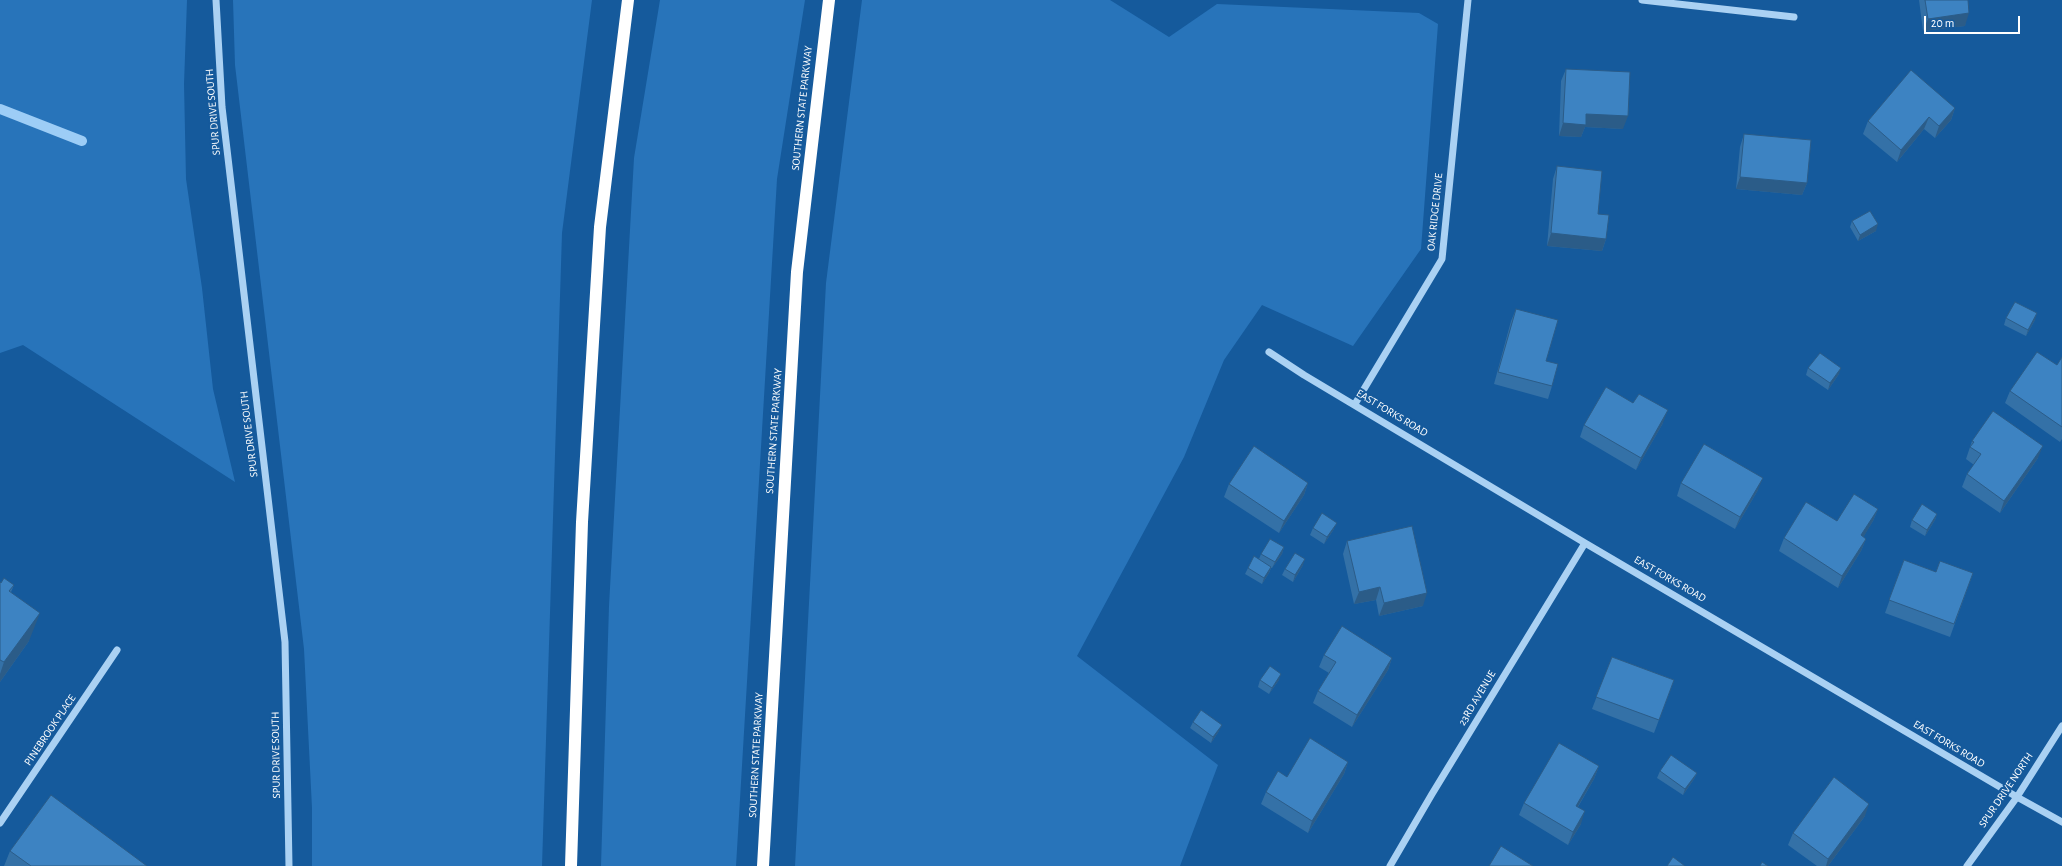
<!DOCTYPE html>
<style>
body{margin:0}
#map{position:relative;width:2062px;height:866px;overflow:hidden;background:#155a9c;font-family:"Alegreya Sans",sans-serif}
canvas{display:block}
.scale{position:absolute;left:1924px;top:16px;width:96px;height:18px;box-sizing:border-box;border:2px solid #fff;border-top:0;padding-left:5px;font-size:12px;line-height:14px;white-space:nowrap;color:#fff;-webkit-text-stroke:3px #155a9c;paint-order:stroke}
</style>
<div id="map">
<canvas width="2062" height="866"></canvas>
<div class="scale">20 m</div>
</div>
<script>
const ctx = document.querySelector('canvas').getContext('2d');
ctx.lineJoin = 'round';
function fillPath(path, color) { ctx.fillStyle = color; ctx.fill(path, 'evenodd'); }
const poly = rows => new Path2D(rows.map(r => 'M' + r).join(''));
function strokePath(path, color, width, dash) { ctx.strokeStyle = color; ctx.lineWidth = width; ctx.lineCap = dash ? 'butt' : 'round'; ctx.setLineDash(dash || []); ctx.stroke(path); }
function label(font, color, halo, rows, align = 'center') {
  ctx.font = font + ' "Alegreya Sans",sans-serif'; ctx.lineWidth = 4; ctx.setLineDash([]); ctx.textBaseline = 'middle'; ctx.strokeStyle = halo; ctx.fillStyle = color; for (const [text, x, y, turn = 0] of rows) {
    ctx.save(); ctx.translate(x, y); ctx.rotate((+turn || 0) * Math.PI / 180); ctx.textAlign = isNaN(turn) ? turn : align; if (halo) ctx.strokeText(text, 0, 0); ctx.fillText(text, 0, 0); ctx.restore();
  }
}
const green = poly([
 [0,0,187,0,184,84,186,179,202,288,213,389,235,482,23,345,0,353],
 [233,0,592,0,562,233,542,866,312,866,312,808,304,649,235,65],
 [660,0,805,0,777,179,736,866,601,866,609,606,634,158],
 [862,0,1110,0,1169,37,1217,4,1419,13,1438,24,1421,249,1353,346,1262,305,1224,360,1184,457,1077,656,1218,765,1180,866,795,866,826,283]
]);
const stream = poly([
 [0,109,82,141]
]);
const minor = poly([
 [216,0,222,107,285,642,289,866],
 [1642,0,1794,17],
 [1269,352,1304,375,1585,543,2017,797,2062,822],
 [1355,404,1442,259,1468,0],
 [0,823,117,650],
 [1390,866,1432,794,1585,543],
 [1967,866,2017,797,2062,726]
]);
const highway = poly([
 [571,866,582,522,600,227,628,0],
 [763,866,797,272,829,0]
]);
const wall = poly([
 [1919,0,1968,0,1965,26,1923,31],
 [1566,69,1623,129,1585,127,1581,137,1559,136,1561,81],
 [1955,108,1951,120,1935,138,1924,129,1897,162,1863,134,1868,121],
 [1744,134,1807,183,1802,195,1736,189,1740,147],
 [1557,166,1598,214,1606,239,1602,251,1547,246,1553,179],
 [1852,221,1876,231,1858,241,1850,227],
 [1516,309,1546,361,1552,386,1548,399,1494,384,1511,321],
 [2006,318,2035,320,2026,336,2004,325],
 [2062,357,2062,439,2060,442,2005,403,2010,391,2057,365],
 [1808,368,1839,374,1828,390,1806,375],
 [1633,403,1663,423,1636,470,1580,437,1584,425],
 [1972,441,2038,458,2000,513,1962,487,1967,474,1974,465,1966,459],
 [1308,483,1304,495,1279,533,1224,497,1229,484],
 [1681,483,1758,490,1735,529,1677,496],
 [1878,509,1873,521,1863,537,1866,539,1861,551,1838,588,1779,551,1784,538],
 [1937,514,1935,520,1925,536,1910,527,1912,520],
 [1313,528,1334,529,1324,544,1310,535],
 [1347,541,1423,606,1379,616,1376,600,1354,604,1343,554],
 [1284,547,1282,554,1272,568,1271,568,1269,573,1262,584,1245,574,1248,568,1259,559,1261,554],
 [1904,560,1936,572,1973,573,1950,637,1885,613],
 [1303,565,1293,582,1282,575,1285,569],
 [0,582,14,585,11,592,29,641,0,682],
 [1324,655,1392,658,1388,670,1352,727,1313,703,1318,691,1329,673,1319,667],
 [1612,657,1674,680,1654,733,1592,709],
 [1260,680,1279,680,1269,694,1258,687],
 [1193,722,1219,731,1211,743,1190,728],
 [1348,762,1344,774,1308,833,1261,804,1266,792],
 [1599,766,1594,779,1578,807,1581,824,1568,845,1519,815,1524,803],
 [1660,771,1697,773,1694,779,1683,795,1657,778],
 [1865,816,1828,866,1817,866,1788,845,1793,833],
 [10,851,147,866,4,866]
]);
const shadedWall = poly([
 [1969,13,1965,26,1923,31,1928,19],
 [1955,108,1951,120,1935,138,1939,126],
 [1586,114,1628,116,1623,129,1585,127,1581,137,1559,136,1563,123],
 [1929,117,1924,129,1897,162,1901,150],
 [1740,177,1807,183,1802,195,1736,189],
 [1878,224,1876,231,1858,241,1860,235],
 [1551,233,1606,239,1602,251,1547,246],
 [2037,313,2035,320,2026,336,2028,330],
 [1841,368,1839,374,1828,390,1830,383],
 [1668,410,1663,423,1636,470,1641,458],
 [2043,446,2038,458,2000,513,2004,501],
 [1763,478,1758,490,1735,529,1740,517],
 [1308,483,1304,495,1279,533,1284,521],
 [1878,509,1873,521,1857,548,1861,535],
 [1937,514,1935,520,1925,536,1927,530],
 [1337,523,1334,529,1324,544,1327,537],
 [1866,539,1861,551,1838,588,1842,576],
 [1284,547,1282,554,1272,568,1275,562],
 [1305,559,1303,565,1293,582,1295,575],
 [1271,567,1269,573,1262,584,1264,578],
 [1380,587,1376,600,1354,604,1359,592],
 [1427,593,1423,606,1379,616,1384,603],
 [40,613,29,641,0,682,0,674,4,662],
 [1392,658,1388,670,1352,727,1357,715],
 [1281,674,1279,680,1269,694,1272,688],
 [1222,725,1219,731,1211,743,1213,737],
 [1348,762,1344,774,1308,833,1312,821],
 [1599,766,1594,779,1571,818,1576,806],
 [1697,773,1694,779,1683,795,1685,789],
 [1869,804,1865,816,1828,866,1826,866,1828,859],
 [1585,811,1581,824,1568,845,1573,832]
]);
const building = poly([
 [1925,0,1968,0,1969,13,1928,19,1925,0],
 [1566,69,1630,72,1628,116,1586,114,1586,125,1563,123,1566,69],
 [1911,70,1955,108,1939,126,1929,117,1901,150,1868,121,1911,70],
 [1744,134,1811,140,1807,183,1740,177,1744,134],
 [1557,166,1602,171,1598,214,1609,215,1606,239,1551,233,1557,166],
 [1870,211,1878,224,1860,235,1852,221,1870,211],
 [2015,302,2037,313,2028,330,2006,318,2015,302],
 [1516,309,1558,320,1546,361,1558,364,1552,386,1498,372,1516,309],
 [2037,352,2057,365,2062,357,2062,427,2010,391,2037,352],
 [1820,353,1841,368,1830,383,1808,368,1820,353],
 [1606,387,1633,403,1639,394,1668,410,1641,458,1584,425,1606,387],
 [1993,411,2043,446,2004,501,1967,474,1981,454,1970,447,1974,442,1972,441,1993,411],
 [1704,444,1763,478,1740,517,1681,483,1704,444],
 [1254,446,1308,483,1284,521,1229,484,1254,446],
 [1854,494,1878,509,1861,535,1866,539,1842,576,1784,538,1806,502,1837,521,1854,494],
 [1922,504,1937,514,1927,530,1912,520,1922,504],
 [1322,513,1337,523,1327,537,1313,528,1322,513],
 [1412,526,1427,593,1384,603,1380,587,1359,592,1347,541,1412,526],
 [1270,539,1284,547,1275,562,1261,554,1270,539],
 [1295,553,1305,559,1295,575,1285,569,1295,553],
 [1254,556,1271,567,1264,578,1248,568,1254,556],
 [1904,560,1936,572,1940,561,1973,573,1954,624,1889,600,1904,560],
 [4,578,14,585,9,591,40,613,4,662,0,660,0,582,1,583,4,578],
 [1342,626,1392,658,1357,715,1318,691,1336,662,1324,655,1342,626],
 [1612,657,1674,680,1659,720,1596,697,1612,657],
 [1270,666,1281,674,1272,688,1260,680,1270,666],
 [1201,710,1222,725,1213,737,1193,722,1201,710],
 [1310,738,1348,762,1312,821,1266,792,1278,771,1287,777,1310,738],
 [1559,743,1599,766,1576,806,1585,811,1573,832,1524,803,1559,743],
 [1671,755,1697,773,1685,789,1660,771,1671,755],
 [1834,777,1869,804,1828,859,1793,833,1834,777],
 [51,795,147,866,31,866,10,851,51,795],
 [1501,846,1533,866,1489,866,1501,846],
 [1673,857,1685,866,1667,866,1673,857],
 [1762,862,1768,866,1760,866,1762,862]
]);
const streetNames = [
 ["SOUTHERN STATE PARKWAY",802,108,-84],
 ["SPUR DRIVE SOUTH",213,112,-95],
 ["OAK RIDGE DRIVE",1435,212,-84],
 ["EAST FORKS ROAD",1392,413,31],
 ["SOUTHERN STATE PARKWAY",774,431,-86],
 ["SPUR DRIVE SOUTH",249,434,-97],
 ["EAST FORKS ROAD",1670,579,30],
 ["23RD AVENUE",1477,698,-59],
 ["PINEBROOK PLACE",50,730,-56],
 ["EAST FORKS ROAD",1949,744,31],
 ["SPUR DRIVE SOUTH",276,755,-91],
 ["SOUTHERN STATE PARKWAY",756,755,-87],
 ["SPUR DRIVE NORTH",2006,790,-56]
];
fillPath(green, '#2874ba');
strokePath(stream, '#9dcdf6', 10);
strokePath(minor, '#aad1f3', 7);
strokePath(highway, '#fff', 12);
fillPath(wall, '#3471a7');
fillPath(shadedWall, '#2b5c88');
fillPath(building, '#3d83c2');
strokePath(building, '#2b5c88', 1);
label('11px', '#fff', '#155a9c', streetNames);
</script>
